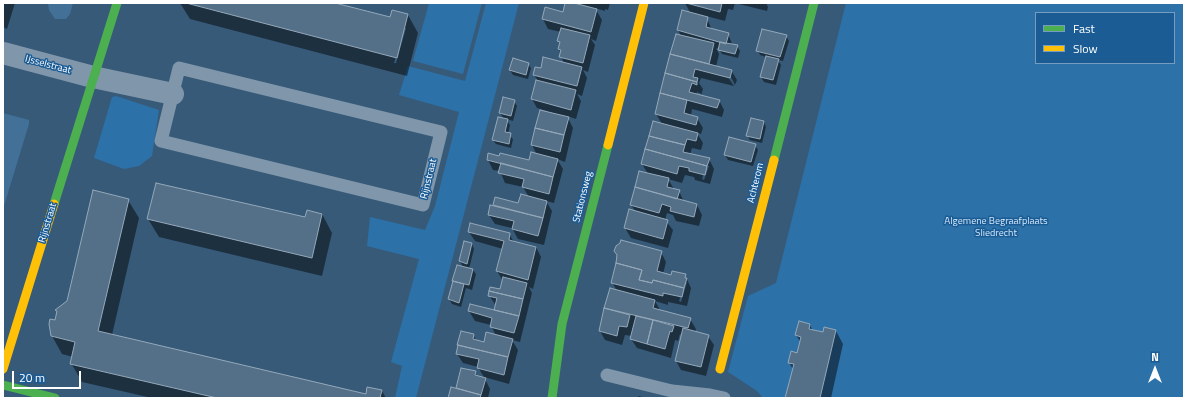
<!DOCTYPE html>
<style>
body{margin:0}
#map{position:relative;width:1187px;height:401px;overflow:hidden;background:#375a79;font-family:"Titillium Web",sans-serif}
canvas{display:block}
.frame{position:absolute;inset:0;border:4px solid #fff;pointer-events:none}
.legend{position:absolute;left:1035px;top:12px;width:140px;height:52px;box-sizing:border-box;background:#1b5c95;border:1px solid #769dbf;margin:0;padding:5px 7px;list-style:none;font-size:12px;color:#fff}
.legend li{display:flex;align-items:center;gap:8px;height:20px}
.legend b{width:20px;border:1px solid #769dbf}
.north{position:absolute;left:1135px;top:349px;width:40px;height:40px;-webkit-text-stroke:3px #1b5c95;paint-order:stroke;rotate:0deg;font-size:11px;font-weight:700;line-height:16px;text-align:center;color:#fff}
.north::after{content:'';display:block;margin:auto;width:14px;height:18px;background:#fff;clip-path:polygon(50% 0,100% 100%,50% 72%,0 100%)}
.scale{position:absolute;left:12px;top:371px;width:69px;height:18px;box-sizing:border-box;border:2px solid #fff;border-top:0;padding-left:5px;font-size:12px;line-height:14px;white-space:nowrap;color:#fff;-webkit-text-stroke:3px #1b5c95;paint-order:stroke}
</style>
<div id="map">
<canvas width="1187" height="401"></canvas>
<div class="frame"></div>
<ul class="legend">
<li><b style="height:5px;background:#4caf50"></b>Fast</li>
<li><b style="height:5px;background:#ffc107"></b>Slow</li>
</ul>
<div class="north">N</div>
<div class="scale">20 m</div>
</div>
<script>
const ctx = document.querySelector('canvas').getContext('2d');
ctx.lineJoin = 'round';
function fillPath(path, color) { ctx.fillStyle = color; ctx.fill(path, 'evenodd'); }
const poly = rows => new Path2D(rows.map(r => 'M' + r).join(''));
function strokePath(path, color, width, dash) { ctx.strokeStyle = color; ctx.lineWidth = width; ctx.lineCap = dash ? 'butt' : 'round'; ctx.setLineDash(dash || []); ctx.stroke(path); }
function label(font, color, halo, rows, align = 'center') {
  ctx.font = font + ' "Titillium Web",sans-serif'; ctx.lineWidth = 3; ctx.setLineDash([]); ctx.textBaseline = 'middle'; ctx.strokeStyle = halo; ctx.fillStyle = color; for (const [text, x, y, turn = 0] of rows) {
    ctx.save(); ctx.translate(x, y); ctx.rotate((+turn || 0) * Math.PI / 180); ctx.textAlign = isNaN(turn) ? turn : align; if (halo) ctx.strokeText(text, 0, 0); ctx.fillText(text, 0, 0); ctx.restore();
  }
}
const green = poly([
 [429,3,482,3,463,74,413,61],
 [486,3,519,3,416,398,395,398,402,366,391,362,419,259,367,246,370,217,425,230,435,206,459,112,399,95,408,66,465,81],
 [846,3,1184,3,1184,398,763,398,757,391,728,372,748,296,776,283],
 [1036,13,1174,13,1174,63,1036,63],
 [116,96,159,110,152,156,139,166,124,169,94,158,112,97]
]);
const water = poly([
 [48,3,73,3,70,14,66,19,55,19,49,10],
 [3,113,29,120,29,124,3,209]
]);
const shadow = poly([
 [3,3,15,3,7,29,3,27],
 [180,3,331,3,391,19,408,15,418,33,407,76,190,19],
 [404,28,406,28,396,63,394,63],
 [566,3,582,6,580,3,610,3,608,10,605,9,605,11,595,8,602,20,596,41,591,39,595,45,588,72,583,70,587,78,582,96,577,94,581,101,576,119,567,116,573,128,565,162,557,159,563,169,554,203,546,201,552,211,544,245,518,239,512,228,495,224,489,215,496,199,519,204,529,197,523,187,505,183,500,171,493,170,488,160,500,157,530,161,537,155,532,145,547,111,537,108,532,99,538,81,534,75,541,70,564,64,559,49,561,32,548,29,543,19,563,13],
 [685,3,766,3,768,7,767,11,735,3,733,10,728,9,725,21,706,16,712,30,728,34,733,46,737,46,740,51,738,58,722,54,719,49,716,48,719,54,716,67,731,70,737,80,735,85,731,77,728,77,734,86,701,78,699,83,703,89,702,92,702,94,697,92,696,95,719,100,724,110,722,117,692,109,691,116,697,118,703,128,701,134,697,133,703,143,701,150,692,148,690,155,709,159,714,169,710,184,695,180,694,177,685,175,682,183,668,179,674,189,679,191,684,202,697,205,702,215,699,226,676,221,673,215,667,213,665,220,673,230,668,248,631,238,625,228,630,211,636,212,631,205,648,174,642,164,662,124,656,114,677,35,681,36,678,30,691,14],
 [711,51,713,51,708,70,706,69],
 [706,166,709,166,704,180,702,179],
 [786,36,789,41,783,61,778,60,781,65,776,85,764,82,761,77,766,57,760,55,758,51],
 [528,64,531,68,528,79,513,75,510,70],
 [514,101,517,106,513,121,506,119,510,125,508,134,513,139,511,148,496,144,493,140,504,119,500,113],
 [764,122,766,127,762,143,750,140,747,135],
 [755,145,758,150,753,166,728,160,725,155],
 [128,200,139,218,112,335,366,395,382,391,386,398,152,398,82,382,71,363,73,357,62,354,52,336,58,313,56,310,68,301],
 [322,214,332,233,322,276,159,237,148,219,306,219],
 [469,232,509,234,514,242,536,247,541,257,533,289,529,287,532,293,520,342,512,340,518,350,509,384,484,377,490,389,488,398,449,398,457,389,462,369,475,372,478,377,485,379,478,367,463,363,457,354,473,335,477,341,485,343,496,336,491,325,475,321,469,311,495,311,496,306,489,295,500,291,503,281,497,271,503,249,475,241],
 [465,242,472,244,474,249,469,269,473,270,476,274,472,290,466,288,461,307,452,304,449,299,463,267,460,261],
 [661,252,666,262,663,274,672,276,685,275,691,288,687,306,668,302,668,305,655,301,660,310,690,319,696,329,695,332,708,336,714,345,706,376,681,370,676,361,683,335,680,334,678,341,675,340,671,358,637,348,631,339,632,336,625,335,622,345,605,340,600,331,610,289,617,291,612,282],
 [685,282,687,282,681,302,679,301],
 [810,325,813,331,823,333,836,331,843,344,831,398,786,398,793,369,789,363,798,354,801,343,796,335],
 [638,396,647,398,638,398]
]);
const building = poly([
 [186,3,335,3,390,17,392,10,408,14,397,58,186,3],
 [565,3,574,3,597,9,591,32,542,19,545,7,563,12,565,3],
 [686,3,722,3,720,12,686,3],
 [682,10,708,17,706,27,729,33,726,44,677,30,682,10],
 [561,28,590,35,583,63,559,57,561,50,558,49,560,42,557,41,561,28],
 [762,29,787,35,780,57,756,51,762,29],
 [676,34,714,43,709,64,670,54,676,34],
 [720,42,738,45,735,54,718,50,720,42],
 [670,54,732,70,730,78,695,69,693,77,698,78,697,82,665,73,670,54],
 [766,56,779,59,773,80,760,77,766,56],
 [543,57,582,67,577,86,533,75,535,67,541,68,543,57],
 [513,58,529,63,526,75,509,70,513,58],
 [665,73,697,82,697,85,692,83,689,92,720,100,717,108,660,93,665,73],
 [536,80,576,90,571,110,531,99,536,80],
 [660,93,687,100,684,113,698,117,696,125,655,114,660,93],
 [503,97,515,100,511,116,499,113,503,97],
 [540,110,569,117,564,135,535,128,540,110],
 [498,117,508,119,505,132,511,133,509,144,492,140,498,117],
 [751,118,764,121,760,139,746,136,751,118],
 [653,121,698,133,696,141,687,139,685,145,649,136,653,121],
 [535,128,564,135,560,152,531,145,535,128],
 [649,136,685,145,683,152,710,158,707,166,645,149,649,136],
 [729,137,756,144,751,162,724,155,729,137],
 [645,149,707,166,705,175,689,171,689,168,679,166,677,174,641,164,645,149],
 [531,152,558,159,553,177,487,160,488,153,499,156,500,153,529,160,531,152],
 [501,163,553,177,549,194,522,187,524,179,498,173,501,163],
 [639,171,669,178,667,187,680,190,677,199,635,187,639,171],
 [156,183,305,217,307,210,322,214,312,258,147,219,156,183],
 [635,187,697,204,694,217,670,211,671,207,662,204,659,213,630,205,635,187],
 [93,190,129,199,98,331,366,394,367,387,382,390,380,398,217,398,70,364,75,342,51,336,49,324,50,319,55,320,57,311,55,310,67,301,93,190],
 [521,194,547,201,543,218,493,205,495,197,518,203,521,194],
 [490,205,543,218,538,236,512,229,514,221,488,215,490,205],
 [629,209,668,220,663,239,624,228,629,209],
 [470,223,510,233,509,240,536,247,528,280,496,271,504,241,468,232,470,223],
 [621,240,662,251,657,271,671,275,672,271,686,274,685,278,687,278,684,288,653,280,652,283,639,280,642,270,616,263,617,255,614,251,616,246,620,243,621,240],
 [464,241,472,243,467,264,459,261,464,241],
 [616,263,642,270,639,280,652,283,653,280,684,288,682,297,663,293,663,296,611,283,616,263],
 [457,265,473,269,469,285,452,281,457,265],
 [503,277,527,283,523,299,489,291,490,287,500,289,503,277],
 [453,281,464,284,459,303,448,299,453,281],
 [610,288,655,300,653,308,691,318,688,328,604,308,610,288],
 [489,291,523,299,519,316,494,310,497,298,488,296,489,291],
 [470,304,519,316,514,333,490,327,492,318,468,311,470,304],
 [604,308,630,315,627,327,619,326,617,336,599,331,604,308],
 [636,316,653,320,647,344,630,339,636,316],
 [653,320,674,326,672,332,670,331,665,349,647,344,653,320],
 [799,321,810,324,809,329,823,332,824,327,836,330,820,398,785,398,794,364,788,363,791,351,797,353,801,337,795,335,799,321],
 [683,328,709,335,701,367,675,361,683,328],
 [461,331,474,334,473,339,484,342,486,332,513,339,508,357,457,345,461,331],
 [458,345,508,357,504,375,477,368,479,359,456,354,458,345],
 [461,368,476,371,475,375,486,378,481,395,456,388,461,368],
 [451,387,481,395,480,398,448,398,451,387]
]);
const lane = poly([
 [179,68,441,132,423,205,161,141,179,68],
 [607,375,672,391,710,395,724,398]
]);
const street = poly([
 [3,53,93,77,173,94]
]);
const fast = poly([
 [774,160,814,3],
 [54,204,117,3],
 [3,385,55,398],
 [552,398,562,324,608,145]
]);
const slow = poly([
 [608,145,644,3],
 [3,369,54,204],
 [720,369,774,160]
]);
const streetNames = [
 ["IJsselstraat",48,65,15],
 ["Rijnstraat",429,179,-76],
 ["Achterom",756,183,-76],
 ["Stationsweg",583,197,-76],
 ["Rijnstraat",48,223,-73]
];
const parkNames = [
 ["Algemene Begraafplaats",996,222],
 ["Sliedrecht",996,234]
];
fillPath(green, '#2d71a9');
fillPath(water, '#437097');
fillPath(shadow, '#0007');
fillPath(building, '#547088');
strokePath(building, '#94a8b9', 1);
strokePath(lane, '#8097ab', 13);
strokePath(street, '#8097ab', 22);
strokePath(fast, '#4caf50', 9);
strokePath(slow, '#ffc107', 9);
label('10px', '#fff', '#1b5c95', streetNames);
label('10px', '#d4e9fb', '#1b5c95', parkNames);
</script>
